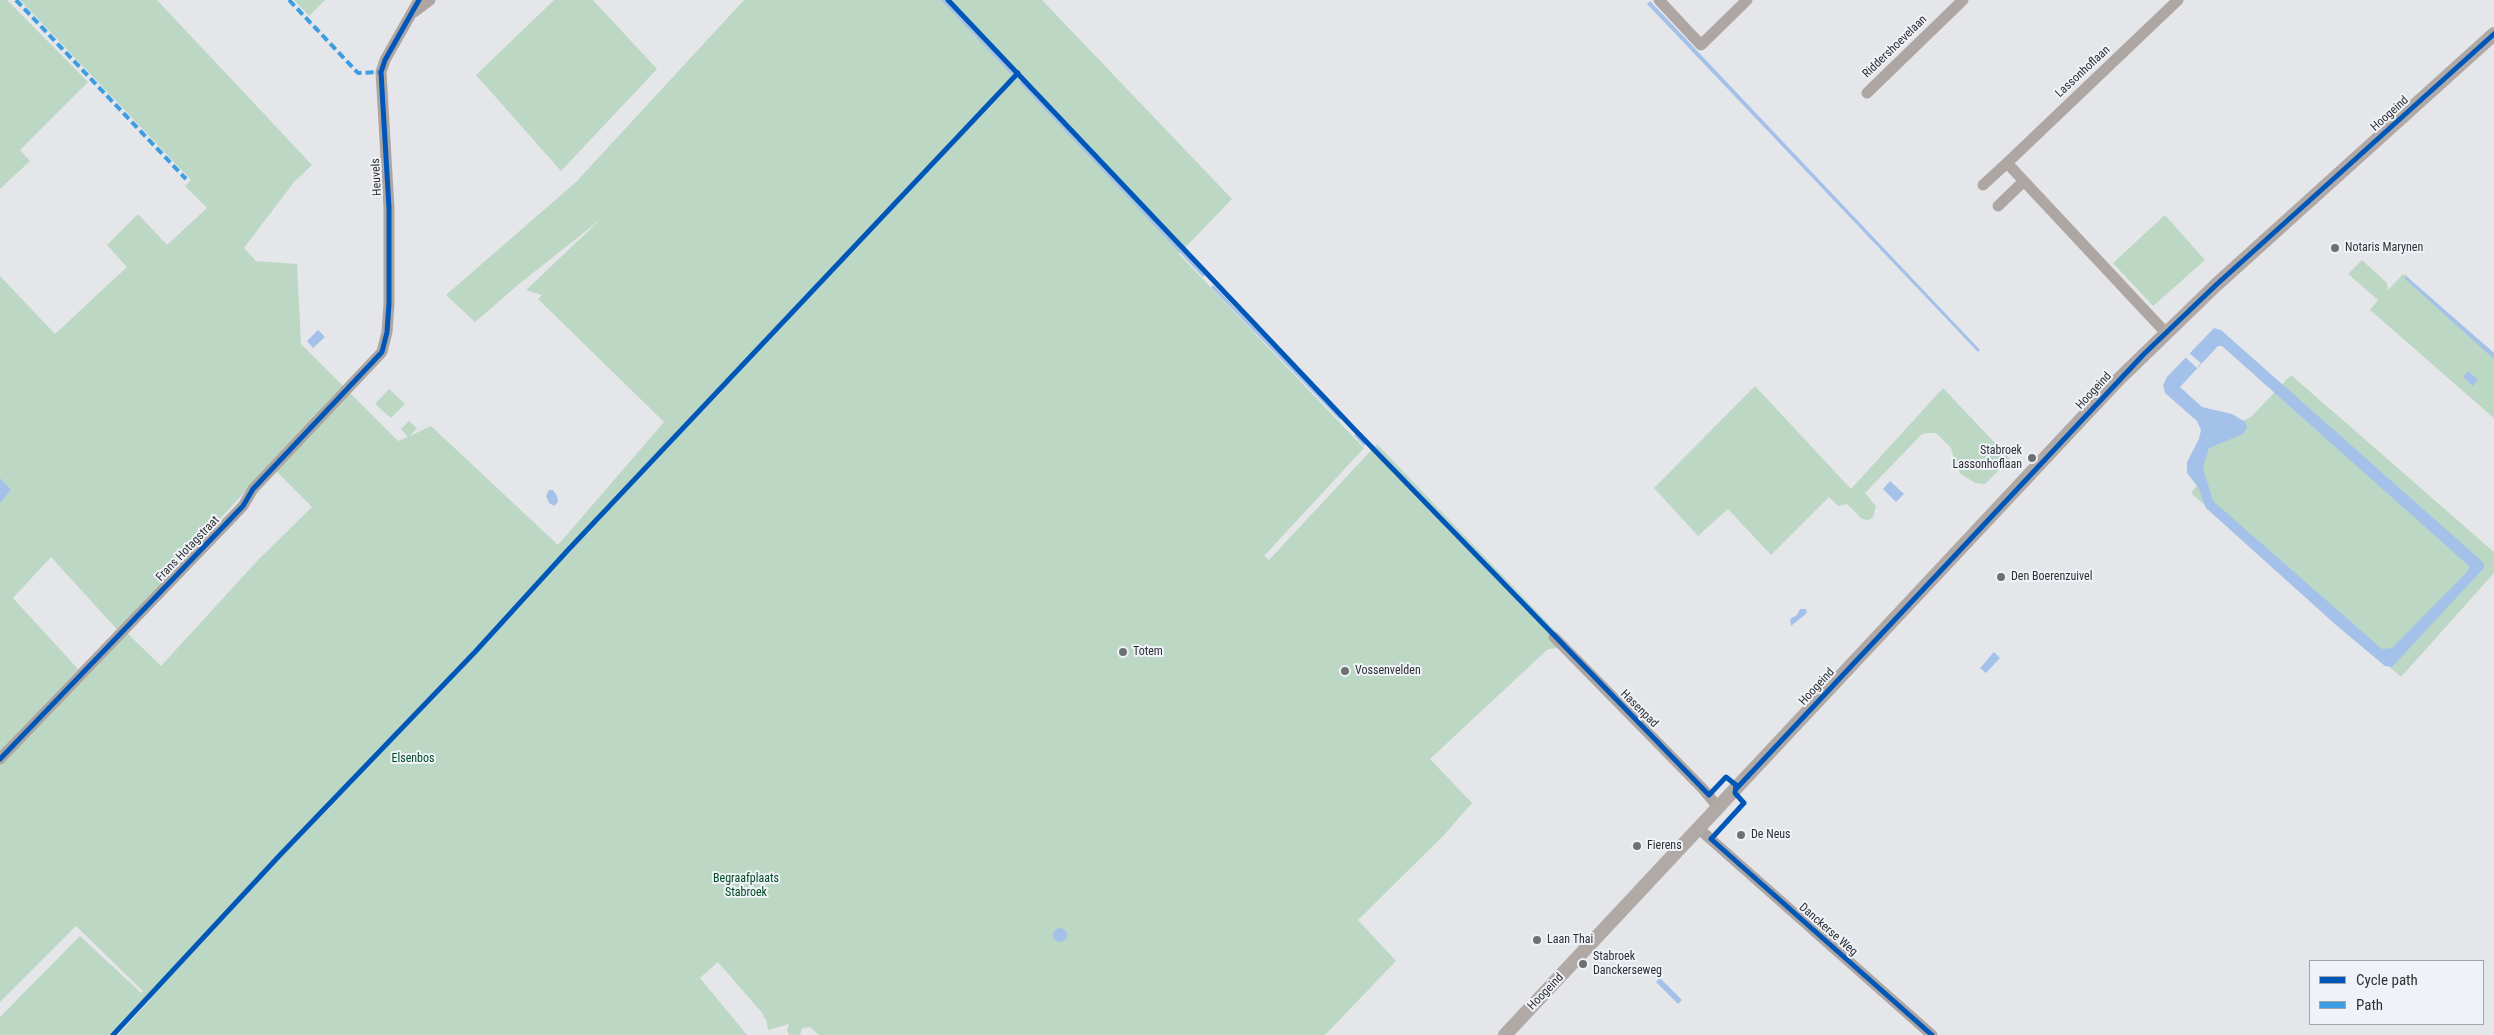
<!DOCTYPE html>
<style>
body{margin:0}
#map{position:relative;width:2494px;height:1035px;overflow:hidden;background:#e4e6e9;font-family:"Roboto Condensed",sans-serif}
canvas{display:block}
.legend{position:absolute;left:2309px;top:960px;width:175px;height:65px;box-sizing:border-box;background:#eff3f9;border:1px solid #a2a5a9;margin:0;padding:6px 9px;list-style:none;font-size:15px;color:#2f3032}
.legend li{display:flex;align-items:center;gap:10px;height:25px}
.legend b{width:25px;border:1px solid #a2a5a9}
</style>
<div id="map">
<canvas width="2494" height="1035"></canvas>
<ul class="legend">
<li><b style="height:6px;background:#0057b8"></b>Cycle path</li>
<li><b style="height:6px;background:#3d9de2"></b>Path</li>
</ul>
</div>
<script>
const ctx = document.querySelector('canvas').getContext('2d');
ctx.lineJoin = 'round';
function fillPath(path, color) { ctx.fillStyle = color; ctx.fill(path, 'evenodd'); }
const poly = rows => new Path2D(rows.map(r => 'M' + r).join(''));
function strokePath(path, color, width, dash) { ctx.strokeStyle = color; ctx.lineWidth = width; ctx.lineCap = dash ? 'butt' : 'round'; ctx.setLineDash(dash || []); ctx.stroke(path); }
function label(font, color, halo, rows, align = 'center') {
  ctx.font = font + ' "Roboto Condensed",sans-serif'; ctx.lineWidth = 4; ctx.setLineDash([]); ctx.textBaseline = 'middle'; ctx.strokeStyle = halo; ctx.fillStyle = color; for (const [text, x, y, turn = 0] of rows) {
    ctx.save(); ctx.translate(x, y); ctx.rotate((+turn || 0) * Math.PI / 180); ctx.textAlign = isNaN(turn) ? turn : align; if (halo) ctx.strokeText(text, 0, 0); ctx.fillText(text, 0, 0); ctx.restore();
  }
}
const green = poly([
 [0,0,7,0,88,82,20,150,30,161,0,189],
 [20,0,157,0,312,165,294,182,244,248,256,261,297,264,301,344,398,441,408,437,401,429,409,421,417,428,410,436,431,426,558,545,664,422,538,299,542,295,526,290,601,219,519,284,475,322,446,295,576,182,744,0,1042,0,1232,199,1179,254,1364,448,1264,556,1269,560,1377,444,1566,642,1559,648,1548,649,1430,759,1472,803,1443,836,1358,920,1396,961,1325,1035,819,1035,810,1027,802,1028,800,1035,789,1035,787,1030,789,1024,768,1030,766,1019,764,1018,763,1014,718,962,700,978,747,1035,118,1035,151,999,147,995,110,1035,0,1035,0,1017,80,936,141,993,143,991,76,926,0,1002,0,765,123,636,51,557,13,598,78,669,0,752,0,276,55,334,127,267,107,245,138,214,167,245,207,208,185,186,191,180],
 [273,461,278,473,312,507,258,560,161,666,121,627],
 [294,0,325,0,309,16],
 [554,0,593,0,657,69,561,171,476,75],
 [2165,215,2205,260,2153,306,2113,263],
 [2362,260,2387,283,2388,290,2403,274,2494,353,2494,418,2370,310,2378,300,2348,274],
 [2291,375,2494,552,2494,573,2401,677,2191,493,2196,487,2200,457,2230,426,2251,417],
 [1755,386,1851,489,1943,388,2010,459,1985,484,1975,483,1961,474,1956,466,1951,448,1936,433,1928,433,1922,434,1865,493,1876,506,1873,517,1869,520,1862,519,1847,504,1838,506,1829,497,1771,555,1728,509,1698,536,1654,488],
 [389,389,405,404,391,418,375,404]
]);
const water = poly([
 [1650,1,1980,350,1978,352,1647,4],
 [2405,275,2494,353,2494,359,2405,279],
 [2214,328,2221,330,2484,563,2484,568,2392,667,2385,666,2336,625,2206,508,2198,487,2187,473,2187,462,2199,439,2201,430,2197,421,2165,393,2163,385,2167,377],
 [2218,346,2222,346,2469,566,2468,571,2392,648,2382,649,2213,501,2203,468,2209,448,2243,434,2247,427,2245,422,2232,414,2202,407,2180,387],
 [318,330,325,337,313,348,307,341],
 [2468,371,2478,380,2473,386,2463,377],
 [0,478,11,490,0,503],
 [1890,481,1904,494,1896,502,1883,489],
 [549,490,553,490,557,496,558,502,554,506,549,503,546,496],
 [1800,609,1806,609,1807,613,1791,626,1790,619,1797,615],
 [1994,652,2000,658,1986,673,1980,668],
 '1053 935a7 7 0 1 1 14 0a7 7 0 1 1-14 0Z',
 [1660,978,1682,1000,1678,1004,1656,982]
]);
const pier = poly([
 [2189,353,2201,363,2197,368,2185,357]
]);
const stream = poly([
 [943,0,1012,73],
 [1021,82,1203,275],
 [1213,287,1340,418],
 [1356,435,1364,444]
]);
const minor = poly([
 [1659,0,1701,45,1747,0],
 [414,12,430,0],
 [1867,93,1963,0],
 [2007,163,2178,0],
 [1983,185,2007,163,2166,333],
 [1998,206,2024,181],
 [1554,637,1703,789,1718,807],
 [0,759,243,506,253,489,382,352,387,332,389,304,389,208,381,72,385,60,419,0],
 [1698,828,1932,1035]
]);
const major = poly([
 [1505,1035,2117,381,2216,285,2494,34]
]);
const quiet = poly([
 [16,0,186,179],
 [289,0,358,73,381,72]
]);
const cycleway = poly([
 [948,0,1355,430,1709,795,1726,777,1736,785,1735,793,1744,803,1711,839,1932,1035],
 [0,759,243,506,253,489,382,352,387,332,389,304,389,208,381,72,385,60,419,0],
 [1736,789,2144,354,2216,285,2494,34],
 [113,1035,280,855,475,652,568,550,1018,73]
]);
const markers = [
 [2335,248,5,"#6e7072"],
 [2032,458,5,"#6e7072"],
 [2001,577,5,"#6e7072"],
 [1123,652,5,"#6e7072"],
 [1345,671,5,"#6e7072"],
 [1741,835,5,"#6e7072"],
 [1637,846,5,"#6e7072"],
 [1537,940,5,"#6e7072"],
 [1583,964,5,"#6e7072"]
];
const streetNames = [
 ["Riddershoevelaan",1895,47,-44],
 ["Lassonhoflaan",2083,72,-43],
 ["Hoogeind",2390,114,-42],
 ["Heuvels",377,177,-93],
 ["Hoogeind",2094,391,-47],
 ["Frans Hotagstraat",188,549,-46],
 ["Hoogeind",1817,687,-47],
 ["Hasenpad",1639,709,45],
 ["Danckerse Weg",1828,930,41],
 ["Hoogeind",1546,992,-46]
];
const poiNames = [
 ["Notaris Marynen",2345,248],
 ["Stabroek",2022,451,"right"],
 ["Lassonhoflaan",2022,465,"right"],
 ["Den Boerenzuivel",2011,577],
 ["Totem",1133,652],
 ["Vossenvelden",1355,671],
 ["De Neus",1751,835],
 ["Fierens",1647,846],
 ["Laan Thai",1547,940],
 ["Stabroek",1593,957],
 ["Danckerseweg",1593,971]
];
const parkNames = [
 ["Elsenbos",413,759],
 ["Begraafplaats",746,879],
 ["Stabroek",746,893]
];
fillPath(green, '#bcd8c4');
fillPath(water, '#a4c1ea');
fillPath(pier, '#e4e6e9');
strokePath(stream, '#a4c1ea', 3);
strokePath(minor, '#aea6a2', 11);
strokePath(major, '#b0a9a5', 14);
strokePath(quiet, '#3d9de2', 4, [8, 4]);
strokePath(cycleway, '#0057b8', 5);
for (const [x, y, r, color] of markers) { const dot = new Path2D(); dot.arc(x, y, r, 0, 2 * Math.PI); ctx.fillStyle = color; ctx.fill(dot); strokePath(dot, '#eff3f9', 2); }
label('12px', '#2f3032', '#eff3f9', streetNames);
label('12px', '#2f3032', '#eff3f9', poiNames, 'left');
label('12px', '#004b20', '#eff3f9', parkNames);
</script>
